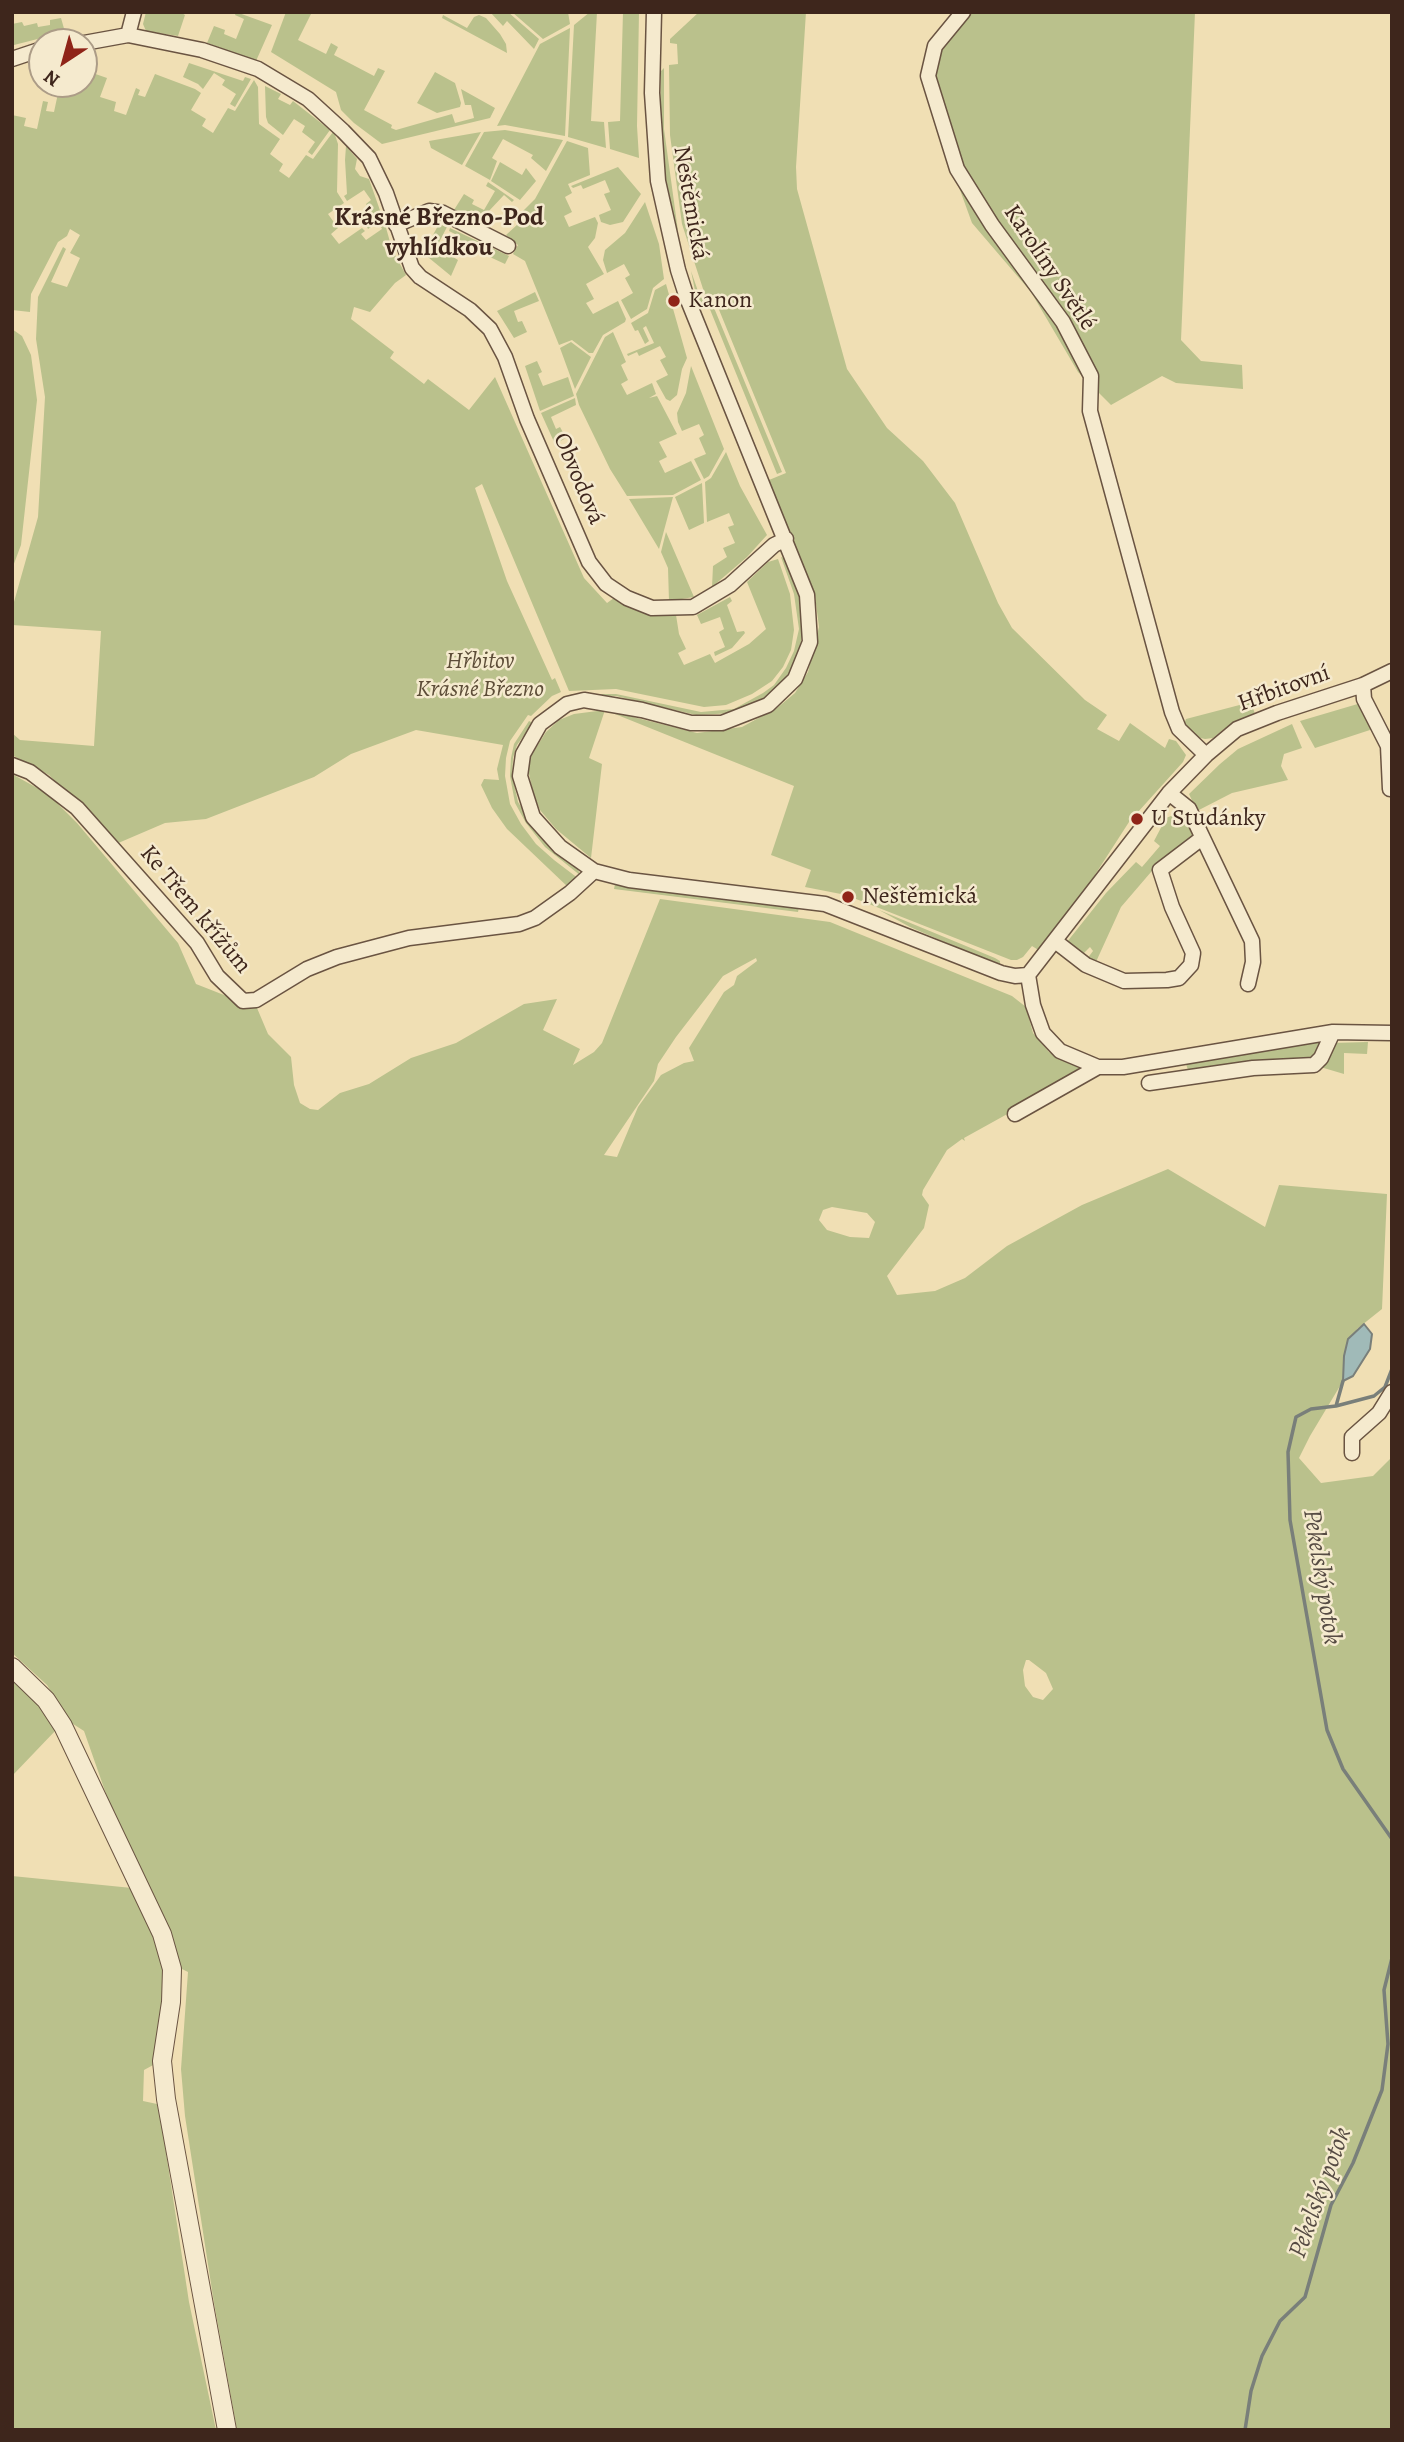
<!DOCTYPE html>
<meta charset="utf-8">
<style>
body{margin:0}
#map{position:relative;width:1404px;height:2442px;overflow:hidden;background:#f0dfb4;font-family:Alegreya,serif}
canvas{display:block}
.frame{position:absolute;inset:0;border:14px solid #3e261c;pointer-events:none}
.north{position:absolute;left:28px;top:28px;width:70px;height:70px;box-sizing:border-box;background:#f5eace;border:2px solid #ac9c87;border-radius:50%;rotate:216deg;font-size:19px;font-weight:700;line-height:28px;text-align:center;color:#3e261c}
.north::after{content:'';display:block;margin:auto;width:24px;height:32px;background:#8f2418;clip-path:polygon(50% 0,100% 100%,50% 72%,0 100%)}
</style>
<div id="map">
<canvas width="1404" height="2442"></canvas>
<div class="frame"></div>
<div class="north">N</div>
</div>
<script>
const ctx = document.querySelector('canvas').getContext('2d');
ctx.lineJoin = 'round';
function fillPath(path, color) { ctx.fillStyle = color; ctx.fill(path, 'evenodd'); }
const poly = rows => new Path2D(rows.map(r => 'M' + r).join(''));
function strokePath(path, color, width, dash) { ctx.strokeStyle = color; ctx.lineWidth = width; ctx.lineCap = dash ? 'butt' : 'round'; ctx.setLineDash(dash || []); ctx.stroke(path); }
function label(font, color, halo, rows, align = 'center') {
  ctx.font = font + ' Alegreya,serif'; ctx.lineWidth = 5; ctx.setLineDash([]); ctx.textBaseline = 'middle'; ctx.strokeStyle = halo; ctx.fillStyle = color; for (const [text, x, y, turn = 0] of rows) {
    ctx.save(); ctx.translate(x, y); ctx.rotate((+turn || 0) * Math.PI / 180); ctx.textAlign = isNaN(turn) ? turn : align; if (halo) ctx.strokeText(text, 0, 0); ctx.fillText(text, 0, 0); ctx.restore();
  }
}
const green = poly([
 [146,12,180,12,185,15,178,36,146,31,143,24],
 [236,12,272,25,256,61,207,43,214,26,225,30,224,34,236,39,244,19,235,15],
 [286,12,312,12,298,40,326,54,331,43,338,47,334,55,374,76,378,68,385,71,364,110,392,125,391,128,396,130,452,114,455,123,474,118,471,105,465,105,461,89,495,108,490,118,382,144,354,123,341,110,336,92,271,52],
 [490,12,508,12,539,39,534,49,507,21,503,26],
 [512,12,568,12,570,24,543,39],
 [590,12,597,12,591,121,604,122,606,148,568,137,574,25],
 [623,12,639,12,637,126,639,158,610,149,608,122,620,121],
 [699,12,806,12,796,167,797,189,847,369,887,428,923,461,955,503,998,603,1012,628,1085,700,1107,715,1097,729,1119,741,1130,723,1165,748,1169,739,1176,741,1186,755,1183,762,1129,822,1091,881,1040,951,1032,946,1023,957,1017,960,1011,960,846,895,805,887,811,870,771,855,794,786,605,710,589,758,602,764,591,858,556,829,540,810,534,796,529,774,529,759,546,732,559,720,574,714,605,710,697,733,742,727,777,708,795,693,808,672,819,627,815,596,769,480,786,473,715,300,705,295,682,224,670,135,669,65,678,64,677,44,670,43,670,39],
 [972,12,1195,12,1181,340,1201,361,1242,365,1243,389,1176,383,1162,376,1111,405,1078,372,1031,292,972,223,928,102,940,53],
 [443,15,467,28,474,17,479,15,486,18,500,34,506,44,507,53,442,18],
 [61,18,65,32,14,45,12,24,22,22,24,26,37,23,38,27,50,25,50,20],
 [570,28,565,136,505,125,497,126,540,44],
 [189,63,243,81,245,77,251,79,235,107,230,104,236,94,222,85,225,80,214,73,203,89,198,84,183,77],
 [664,68,664,129,678,231,671,217,660,137,661,71],
 [84,70,107,78,100,97,116,102,114,111,126,115,136,88,140,90,138,95,145,97,155,74,195,89,201,93,191,110,206,119,202,126,213,133,228,108,235,111,254,80,258,87,259,124,280,139,270,154,283,164,279,171,289,178,306,155,313,159,333,132,335,135,338,144,337,192,344,203,328,214,338,228,331,234,339,244,362,228,365,231,361,234,366,240,382,229,381,227,385,224,390,242,386,244,390,256,395,255,406,275,395,283,370,312,354,307,351,319,394,352,390,358,424,384,428,379,469,410,495,377,584,578,607,603,614,598,647,614,676,615,679,634,686,649,678,653,684,665,710,654,715,663,749,644,766,629,747,582,768,562,778,559,790,594,794,630,791,650,783,667,772,681,752,694,726,705,704,707,616,689,569,691,482,484,475,488,507,581,552,680,555,678,561,692,552,696,531,716,528,715,510,741,506,758,505,776,510,804,521,824,536,844,554,860,579,879,569,888,507,829,492,808,481,785,484,779,499,780,497,769,503,745,416,730,351,754,314,777,206,819,165,823,116,844,49,775,12,755,12,733,20,740,94,746,101,631,12,625,12,609,38,517,45,397,36,339,38,297,63,247,66,249,51,282,67,287,80,258,70,253,80,235,70,229,67,236,58,242,31,294,30,312,12,310,12,115,26,118,24,126,37,129,43,101,48,102,46,111,54,112,60,84,84,84],
 [435,72,455,83,461,103,460,107,437,113,417,103],
 [265,86,281,94,278,99,290,105,293,101,330,130,312,155,308,152,315,142,302,132,305,126,294,119,283,135,268,123,266,117],
 [505,130,563,140,546,171,531,158,533,155,503,139,492,158,497,161,490,180,465,166,484,132],
 [481,132,462,165,431,148,429,141],
 [567,141,588,148,590,175,568,184,572,193,565,197,572,212,564,216,569,227,595,217,598,223,595,238,588,247,604,274,586,284,594,299,586,303,593,314,618,301,626,319,625,322,603,335,593,353,589,353,572,340,559,345,525,261,513,254,518,245,506,235,518,224,514,220,535,199],
 [346,146,357,159,355,169,360,176,369,179,383,219,368,229,366,225,376,218,366,204,371,200,364,190,347,201,344,196,347,194,345,160],
 [500,162,522,175,526,168,536,181,520,200,491,181],
 [618,167,641,194,623,222,610,225,601,222,599,215,611,210,604,194,610,192,605,180,583,189,581,185,573,188,571,186],
 [488,182,514,200,512,202,504,195,488,212,494,218,483,220,454,210,464,194,474,200,472,204,484,210,495,191,486,186],
 [645,202,659,244,664,279,653,288,647,309,631,319,621,300,633,293,625,278,630,275,624,264,607,273,603,260,605,250,625,233],
 [439,224,447,227,434,252,446,258,448,254,458,260,451,276,423,253],
 [450,228,509,256,505,264,466,246,467,244,456,238,457,235,449,231],
 [691,271,700,297,712,303,782,472,777,474,709,307,699,310],
 [666,284,687,358,682,369,677,395,670,401,666,399,656,381,668,375,660,360,666,357,660,346,639,356,637,352,628,356,627,354,654,343,646,326,643,328,649,341,645,344,638,330,635,331,631,323,648,313,655,290],
 [535,292,539,301,514,311,518,322,522,321,527,332,514,338,497,311],
 [12,329,22,336,31,355,37,400,21,545,12,569],
 [613,332,626,362,621,365,628,380,621,384,627,395,652,383,656,394,649,398,657,396,677,434,659,442,667,457,659,461,665,473,691,461,701,480,673,495,627,496,610,469,579,405,576,394,605,337],
 [571,342,591,357,575,389,560,348],
 [537,361,542,372,538,374,543,386,568,377,574,396,540,411,525,366],
 [691,366,724,449,709,476,704,479,694,459,706,454,699,438,704,435,699,424,682,431,678,422,677,413,686,393],
 [575,398,576,405,551,417,556,429,560,427,566,438,555,444,541,413],
 [726,452,740,486,767,535,747,557,712,587,713,566,727,557,723,548,735,543,728,527,734,525,729,513,707,522,705,482,711,478],
 [702,483,704,523,689,530,675,497],
 [673,497,659,549,629,499],
 [666,532,694,597,669,601,668,568,661,552],
 [781,557,786,559,799,595,803,629,799,654,790,672,778,688,760,702,735,713,696,715,616,696,574,696,570,694,616,694,701,712,734,709,763,693,774,685,786,668,794,651,799,629,794,594],
 [730,597,732,601,727,605,737,632,744,631,745,633,732,648,715,656,714,652,725,647,719,632,724,629,720,617,701,624,697,615],
 [1251,702,1255,714,1224,729,1213,738,1205,739,1196,737,1184,724,1186,719],
 [1361,703,1373,729,1315,748,1300,721],
 [529,721,533,723,517,745,513,758,512,775,518,802,542,839,577,868,581,876,545,847,526,823,515,803,510,776,511,758,514,744],
 [1292,724,1302,748,1284,754,1281,766,1288,780,1232,793,1197,811,1189,794,1220,764,1238,749],
 [12,774,48,794,77,823,178,943,196,984,257,1008,268,1034,291,1057,294,1085,300,1103,310,1109,318,1110,340,1093,369,1084,411,1058,456,1043,524,1004,557,999,543,1030,580,1049,573,1065,594,1052,602,1043,660,899,830,922,1012,996,1026,1007,1033,1033,1049,1052,1085,1071,964,1138,965,1141,962,1139,947,1150,923,1190,922,1195,929,1205,924,1228,887,1276,897,1295,935,1291,965,1278,1007,1246,1082,1205,1168,1169,1265,1227,1279,1185,1387,1194,1382,1309,1357,1329,1344,1356,1343,1381,1310,1436,1299,1458,1321,1483,1373,1476,1392,1457,1392,2430,237,2430,214,2303,185,2116,181,2069,188,1972,180,1968,135,1863,135,1854,131,1852,111,1808,84,1731,70,1722,47,1685,12,1653],
 [756,958,757,961,737,976,734,985,724,992,689,1048,694,1061,684,1063,661,1075,638,1107,617,1157,604,1155,654,1081,658,1064,676,1037,723,976],
 [832,1207,867,1213,875,1222,869,1238,850,1237,827,1230,819,1220,823,1210],
 [1026,1660,1029,1660,1046,1673,1053,1689,1043,1700,1033,1697,1025,1686,1023,1670],
 [1178,809,1183,812,1192,824,1192,839,1157,865,1121,907,1095,964,1087,959,1093,951,1090,947,1082,955,1067,942,1106,893,1136,862,1142,867,1160,846,1154,841,1166,818,1176,814],
 [615,884,799,907,798,912,614,889],
 [879,910,995,958,1000,961,1000,966,910,927],
 [1321,1041,1324,1043,1312,1062,1189,1073,1186,1064,1220,1058,1220,1056],
 [1368,1042,1367,1054,1344,1053,1344,1074,1317,1066,1332,1043],
 [12,1678,40,1705,56,1730,12,1776],
 [12,1876,132,1888,150,1924,162,1961,166,1987,155,2064,144,2070,143,2101,157,2104,162,2126,189,2302,216,2430,12,2430]
]);
const water = poly([
 [1364,1324,1372,1334,1370,1349,1353,1376,1343,1381,1344,1356,1348,1339,1364,1324]
]);
const stream = poly([
 [1392,1369,1385,1387,1374,1396,1336,1406,1311,1409,1296,1417,1288,1452,1290,1520,1327,1730,1343,1769,1392,1839],
 [1336,1406,1343,1381],
 [1245,2430,1251,2391,1262,2356,1280,2321,1305,2297,1331,2205,1353,2163,1382,2090,1388,2044,1384,1990,1392,1958]
]);
const minor = poly([
 [654,12,652,93,658,181,678,270,687,298,807,595,810,642,795,679,768,705,722,723,691,723,642,710,584,700,567,704,540,724,523,754,520,776,533,817,560,847,594,871,629,880,825,904,1001,973,1015,976,1028,975],
 [963,12,935,46,928,76,957,169,992,225,1063,322,1091,376,1090,411,1172,712,1179,729,1206,755],
 [128,35,134,12],
 [84,43,128,35,202,50,258,69,308,99,343,131,369,158,386,193,412,268,420,277,470,310,490,329,505,357,527,419,589,562,606,584,627,598,652,608,693,607,730,585,774,545,786,539],
 [12,59,42,49],
 [396,225,429,211,443,213,508,246],
 [1363,685,1364,699,1388,746,1390,789],
 [12,765,30,772,77,808,197,943,217,976,243,1001,256,1000,307,969,337,957,409,938,519,924,535,918,570,893,594,871],
 [1169,793,1189,809,1252,941,1253,962,1248,984],
 [1055,941,1086,965,1124,981,1167,980,1179,978,1191,965,1193,953,1172,907,1160,870,1202,838],
 [1028,975,1169,793,1206,755,1237,729,1277,713,1363,685,1392,671],
 [1028,975,1033,1005,1043,1033,1060,1051,1098,1067,1123,1067,1333,1032,1392,1033],
 [1149,1083,1253,1068,1314,1065,1321,1058,1333,1032],
 [1015,1114,1098,1067],
 [1352,1453,1352,1437,1379,1413,1392,1392]
]);
const tertiary = poly([
 [12,1667,46,1700,63,1726,162,1934,172,1969,171,2002,162,2061,166,2099,227,2430]
]);
const markers = [
 [674,301,7,"#8f2418"],
 [1137,819,7,"#8f2418"],
 [848,897,7,"#8f2418"]
];
const streetNames = [
 ["Neštěmická",690,203,80],
 ["Karolíny Světlé",1049,268,56],
 ["Obvodová",578,479,67],
 ["Hřbitovní",1284,689,-20],
 ["Ke Třem křížům",195,910,50]
];
const poiNames = [
 ["Kanon",688,301],
 ["U Studánky",1151,819],
 ["Neštěmická",862,897]
];
const parkNames = [
 ["Hřbitov",480,662],
 ["Krásné Březno",480,690]
];
const neighbourhoodNames = [
 ["Krásné Březno-Pod",439,219],
 ["vyhlídkou",439,249]
];
const waterNames = [
 ["Pekelský potok",1321,1577,81],
 ["Pekelský potok",1321,2193,-70]
];
fillPath(green, '#bac18c');
fillPath(water, '#a0bab8');
strokePath(water, '#797f7a', 2);
strokePath(stream, '#797f7a', 3.5);
strokePath(minor, '#6a5442', 17);
strokePath(tertiary, '#6a5442', 20);
strokePath(minor, '#f5eace', 14);
strokePath(tertiary, '#f5eace', 18);
for (const [x, y, r, color] of markers) { const dot = new Path2D(); dot.arc(x, y, r, 0, 2 * Math.PI); ctx.fillStyle = color; ctx.fill(dot); strokePath(dot, '#f5eace', 2.5); }
label('24px', '#3e261c', '#f5eace', streetNames);
label('24px', '#3e261c', '#f5eace', poiNames, 'left');
label('italic 24px', '#5d4d38', '#f5eace', parkNames);
label('bold 26px', '#3e261c', '#f5eace', neighbourhoodNames);
label('italic 26px', '#564b43', '#f5eace', waterNames);
</script>
